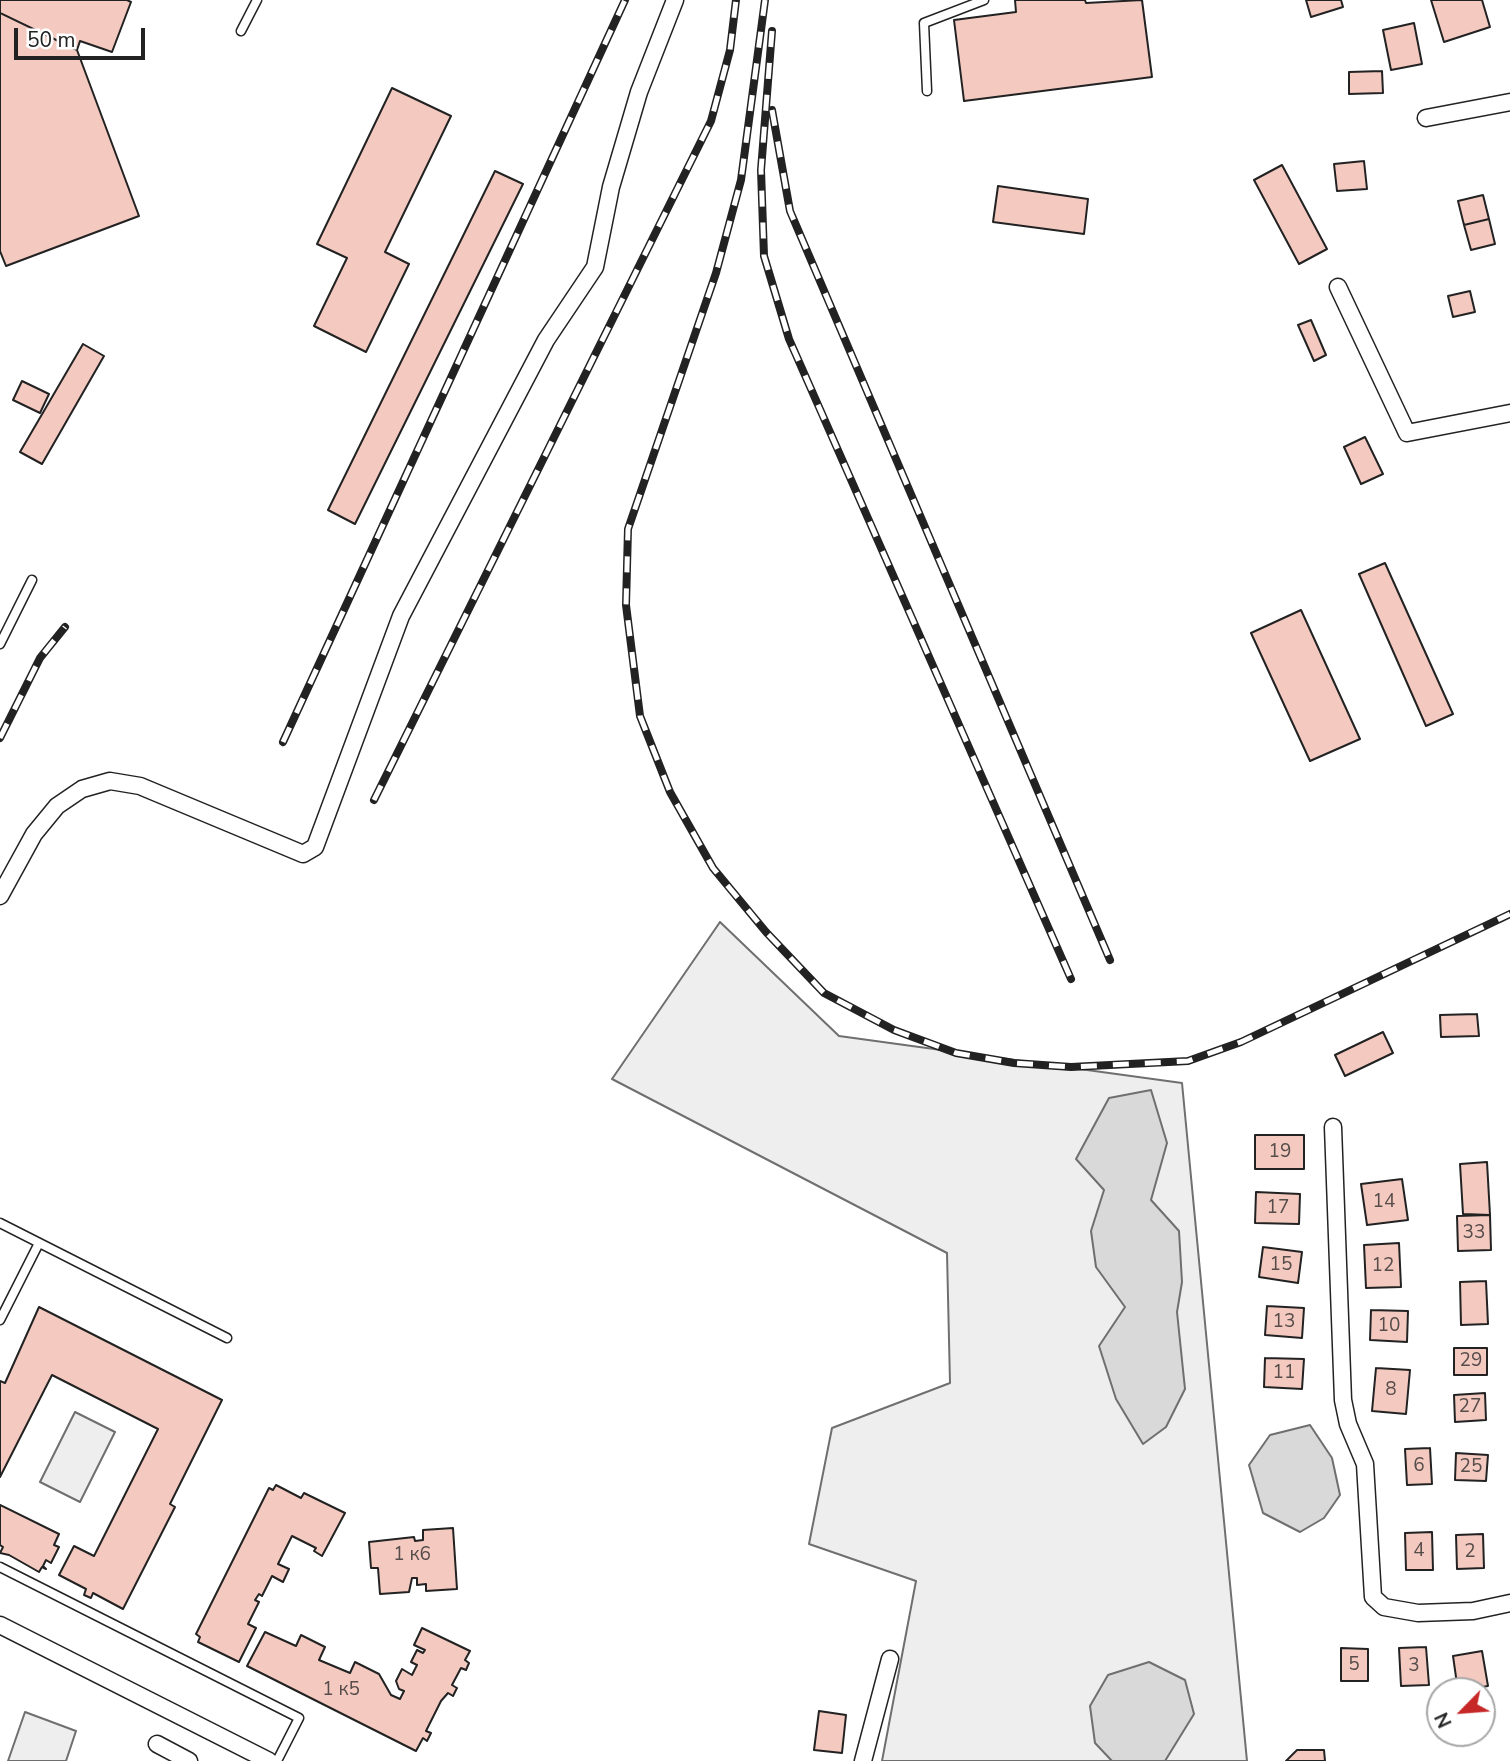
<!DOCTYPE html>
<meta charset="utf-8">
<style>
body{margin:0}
#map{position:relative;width:1510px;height:1761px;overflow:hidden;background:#fff;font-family:"Nunito Sans",sans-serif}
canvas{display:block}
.north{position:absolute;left:1426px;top:1677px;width:70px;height:70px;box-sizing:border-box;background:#fff;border:2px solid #a7a7a7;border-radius:50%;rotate:245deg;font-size:19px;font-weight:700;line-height:28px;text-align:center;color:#222}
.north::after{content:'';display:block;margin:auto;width:24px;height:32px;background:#c62828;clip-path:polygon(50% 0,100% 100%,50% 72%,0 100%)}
.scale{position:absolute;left:14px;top:28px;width:131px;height:32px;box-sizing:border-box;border:4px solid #222;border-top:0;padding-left:9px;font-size:21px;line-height:24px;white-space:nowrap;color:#222;-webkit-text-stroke:5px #fff;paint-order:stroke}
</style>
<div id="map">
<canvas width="1510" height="1761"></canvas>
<div class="north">N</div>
<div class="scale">50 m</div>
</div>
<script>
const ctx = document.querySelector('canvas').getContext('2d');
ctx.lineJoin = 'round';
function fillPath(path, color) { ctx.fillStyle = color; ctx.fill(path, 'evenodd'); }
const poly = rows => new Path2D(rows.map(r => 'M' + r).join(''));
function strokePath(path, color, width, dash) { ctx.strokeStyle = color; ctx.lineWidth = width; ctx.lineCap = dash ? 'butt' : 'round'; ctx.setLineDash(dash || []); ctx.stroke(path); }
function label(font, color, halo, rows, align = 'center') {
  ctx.font = font + ' "Nunito Sans",sans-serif'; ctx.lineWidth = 5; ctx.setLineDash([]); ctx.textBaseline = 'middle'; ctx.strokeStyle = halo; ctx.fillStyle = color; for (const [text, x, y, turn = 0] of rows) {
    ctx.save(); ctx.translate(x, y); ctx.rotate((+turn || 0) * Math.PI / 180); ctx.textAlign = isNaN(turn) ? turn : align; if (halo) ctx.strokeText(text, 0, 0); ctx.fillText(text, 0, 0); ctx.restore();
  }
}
const green = poly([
 [720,922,839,1036,1182,1083,1247,1761,882,1761,916,1581,809,1544,832,1428,950,1383,947,1253,612,1079,720,922],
 [75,1412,115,1432,80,1502,40,1482,75,1412],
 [25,1712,76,1731,66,1761,8,1761,25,1712]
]);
const water = poly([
 [1151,1090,1167,1143,1151,1200,1179,1231,1182,1282,1177,1312,1185,1389,1166,1427,1143,1444,1116,1399,1099,1346,1125,1307,1096,1267,1091,1231,1104,1190,1076,1159,1109,1098,1151,1090],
 [1310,1425,1332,1458,1340,1495,1324,1518,1300,1532,1263,1513,1249,1465,1270,1435,1310,1425],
 [1149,1662,1185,1680,1194,1714,1165,1761,1112,1761,1095,1743,1090,1706,1108,1675,1149,1662]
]);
const building = poly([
 [0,0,127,0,131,2,112,52,80,41,77,50,0,13,0,0],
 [1015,0,1085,0,1086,3,1142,0,1152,77,964,101,954,20,1016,12,1015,0],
 [1306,0,1341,0,1343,7,1311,17,1306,0],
 [1431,0,1482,0,1490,27,1444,42,1431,0],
 [0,13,77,50,139,216,6,266,0,251,0,13],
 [1414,23,1422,64,1391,70,1383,30,1414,23],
 [1382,71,1383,93,1349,94,1349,72,1382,71],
 [392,88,451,116,385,252,409,264,366,352,314,326,347,258,317,244,392,88],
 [1364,161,1367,189,1337,191,1334,164,1364,161],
 [1282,165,1327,249,1299,264,1254,180,1282,165],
 [495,171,523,184,355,524,328,510,495,171],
 [998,186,1088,199,1084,234,993,222,998,186],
 [1483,195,1489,219,1464,225,1458,201,1483,195],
 [1489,219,1495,244,1471,250,1464,225,1489,219],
 [1470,291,1475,312,1453,317,1448,296,1470,291],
 [1311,320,1326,355,1314,361,1298,325,1311,320],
 [83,344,104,356,42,464,20,452,83,344],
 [22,381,49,394,40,413,13,400,22,381],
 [1365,437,1383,474,1361,484,1344,447,1365,437],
 [1385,563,1453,714,1426,726,1359,574,1385,563],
 [1301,610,1360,739,1310,761,1251,633,1301,610],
 [1477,1014,1479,1036,1441,1037,1440,1015,1477,1014],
 [1383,1032,1393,1053,1345,1076,1335,1055,1383,1032],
 [1255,1135,1304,1135,1304,1169,1255,1169,1255,1135],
 [1487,1162,1490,1215,1463,1214,1460,1164,1487,1162],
 [1402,1179,1408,1220,1367,1225,1361,1184,1402,1179],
 [1256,1192,1300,1194,1299,1224,1255,1223,1256,1192],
 [1490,1215,1491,1250,1458,1251,1457,1216,1490,1215],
 [1399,1243,1401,1287,1366,1288,1364,1245,1399,1243],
 [1263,1247,1302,1252,1298,1283,1259,1277,1263,1247],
 [1486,1281,1488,1324,1461,1325,1460,1282,1486,1281],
 [1267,1306,1304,1308,1302,1338,1265,1335,1267,1306],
 [39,1307,222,1400,170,1504,175,1507,123,1609,93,1593,91,1598,84,1595,86,1589,59,1575,74,1546,94,1556,158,1429,52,1375,0,1477,0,1381,5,1383,39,1307],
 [1371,1310,1408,1311,1407,1342,1370,1340,1371,1310],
 [1454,1348,1487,1348,1487,1375,1454,1375,1454,1348],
 [1265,1358,1304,1359,1302,1389,1264,1387,1265,1358],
 [1376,1368,1410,1370,1406,1414,1372,1411,1376,1368],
 [1485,1393,1486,1420,1455,1422,1454,1395,1485,1393],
 [1430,1448,1432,1484,1407,1485,1405,1449,1430,1448],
 [1456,1453,1488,1455,1486,1481,1455,1480,1456,1453],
 [276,1485,301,1498,304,1493,345,1513,322,1556,314,1551,316,1548,292,1536,278,1564,289,1569,283,1582,272,1576,262,1596,259,1594,255,1600,259,1602,248,1624,256,1628,239,1662,198,1642,200,1637,196,1634,269,1488,273,1490,276,1485],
 [0,1505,59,1534,54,1545,59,1547,51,1563,46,1560,43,1566,46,1569,42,1567,39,1572,9,1555,0,1553,3,1547,0,1545,0,1505],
 [453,1528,457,1589,426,1591,426,1584,417,1585,417,1578,412,1578,409,1592,380,1594,378,1568,371,1568,369,1542,414,1537,415,1541,423,1540,423,1530,453,1528],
 [1432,1532,1433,1570,1406,1570,1405,1533,1432,1532],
 [1483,1534,1484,1568,1457,1569,1456,1535,1483,1534],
 [422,1628,470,1651,465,1660,469,1663,466,1670,461,1668,452,1685,457,1688,453,1696,448,1693,441,1701,426,1731,431,1733,427,1741,423,1738,416,1751,247,1666,265,1632,296,1646,301,1635,325,1647,319,1660,350,1673,355,1662,379,1674,391,1695,400,1699,404,1691,399,1689,396,1681,402,1669,412,1675,417,1665,411,1662,417,1650,423,1653,425,1650,414,1645,422,1628],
 [1426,1647,1429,1685,1401,1686,1399,1648,1426,1647],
 [1341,1648,1368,1649,1368,1681,1341,1681,1341,1648],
 [1482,1651,1488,1686,1458,1691,1453,1656,1482,1651],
 [819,1711,846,1715,842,1753,814,1750,819,1711],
 [1297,1750,1324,1750,1325,1761,1286,1761,1297,1750]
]);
const lane = poly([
 [241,31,257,0],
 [927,91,924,23,984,0],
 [0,644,32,580],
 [0,1223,227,1338],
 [0,1320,39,1243],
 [0,1567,299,1718,277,1761]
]);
const street = poly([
 [1426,118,1510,102],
 [1338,287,1407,433,1510,413],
 [0,896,34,834,57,806,82,789,110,781,140,786,303,854,315,847,401,616,546,340,595,267,611,187,639,92,675,0],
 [1333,1127,1343,1400,1348,1424,1365,1464,1373,1597,1384,1607,1418,1613,1473,1611,1510,1603],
 [0,1625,269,1761],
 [157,1744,189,1761],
 [863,1761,890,1659]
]);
const rail = poly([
 [765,0,741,180,716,273,628,529,626,605,640,716,670,792,713,868,766,932,824,993,894,1030,956,1053,1014,1063,1071,1067,1188,1061,1241,1042,1510,914],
 [772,31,761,170,764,256,789,339,1071,979],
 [772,110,790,211,1110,960],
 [0,738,40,658,65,627],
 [283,742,625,0],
 [374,800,711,121,730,50,736,0]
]);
const numberNames = [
 ["19",1280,1152],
 ["14",1384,1202],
 ["17",1278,1208],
 ["33",1474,1233],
 ["15",1281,1265],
 ["12",1383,1266],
 ["13",1284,1322],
 ["10",1389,1326],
 ["29",1471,1361],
 ["11",1284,1373],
 ["8",1391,1390],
 ["27",1470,1407],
 ["6",1419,1466],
 ["25",1471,1467],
 ["4",1419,1551],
 ["2",1470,1552],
 ["1 к6",412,1555],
 ["5",1354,1665],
 ["3",1414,1666],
 ["1 к5",341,1690]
];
fillPath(green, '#eee');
strokePath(green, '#6f6f6f', 2);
fillPath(water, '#d9d9d9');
strokePath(water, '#6f6f6f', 2);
fillPath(building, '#f3c9c0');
strokePath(building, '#222', 2);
strokePath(lane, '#222', 11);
strokePath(street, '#222', 19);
strokePath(lane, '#fff', 8);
strokePath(street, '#fff', 16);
strokePath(rail, '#222', 8);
strokePath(rail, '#fff', 5, [16]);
label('19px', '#564c4a', null, numberNames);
</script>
